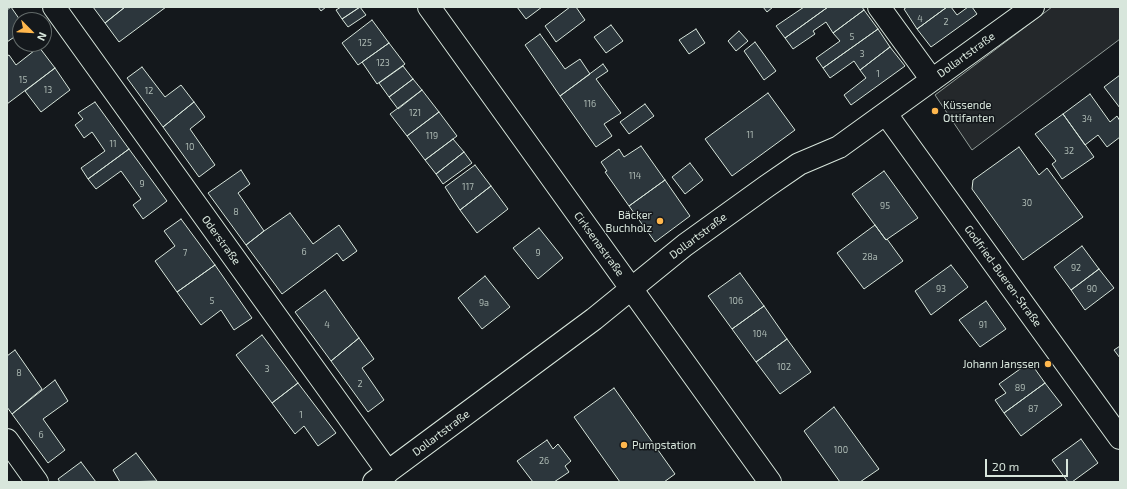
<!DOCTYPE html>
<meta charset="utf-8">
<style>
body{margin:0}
#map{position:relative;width:1127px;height:489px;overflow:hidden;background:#14181c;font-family:"Exo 2",sans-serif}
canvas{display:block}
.frame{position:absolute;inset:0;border:8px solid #d8e6dc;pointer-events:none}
.north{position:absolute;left:12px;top:12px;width:40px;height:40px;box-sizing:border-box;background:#14181c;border:1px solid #626a69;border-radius:50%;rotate:114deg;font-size:11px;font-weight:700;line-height:16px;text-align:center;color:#d8e6dc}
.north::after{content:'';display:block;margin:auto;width:14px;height:18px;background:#ffb74d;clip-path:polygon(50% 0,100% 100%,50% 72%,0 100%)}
.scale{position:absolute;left:985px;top:459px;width:83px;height:18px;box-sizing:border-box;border:2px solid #d8e6dc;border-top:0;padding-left:5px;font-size:12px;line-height:14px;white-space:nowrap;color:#d8e6dc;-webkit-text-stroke:3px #14181c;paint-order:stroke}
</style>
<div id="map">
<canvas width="1127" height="489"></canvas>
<div class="frame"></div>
<div class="north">N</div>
<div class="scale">20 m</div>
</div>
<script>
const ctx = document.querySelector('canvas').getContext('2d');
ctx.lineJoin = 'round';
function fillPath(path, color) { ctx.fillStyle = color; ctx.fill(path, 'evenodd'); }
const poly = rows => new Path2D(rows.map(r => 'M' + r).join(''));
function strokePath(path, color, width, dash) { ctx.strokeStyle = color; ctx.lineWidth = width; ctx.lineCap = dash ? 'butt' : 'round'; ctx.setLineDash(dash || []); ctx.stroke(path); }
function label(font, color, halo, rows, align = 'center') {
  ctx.font = font + ' "Exo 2",sans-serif'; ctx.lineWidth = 3; ctx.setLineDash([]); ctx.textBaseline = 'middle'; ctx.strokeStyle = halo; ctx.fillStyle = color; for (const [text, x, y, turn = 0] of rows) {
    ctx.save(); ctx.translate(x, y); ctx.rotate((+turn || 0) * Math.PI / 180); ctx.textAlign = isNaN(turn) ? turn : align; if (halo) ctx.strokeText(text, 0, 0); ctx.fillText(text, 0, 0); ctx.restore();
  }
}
const parking = poly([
 [1052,7,1120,7,1120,39,972,150,935,95,1052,7]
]);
const building = poly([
 [11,7,20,20,20,33,7,42,7,10,11,7],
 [93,7,125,7,105,23,93,7],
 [125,7,166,7,119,42,105,23,125,7],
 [318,7,326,7,321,11,318,7],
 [341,7,360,7,342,19,336,10,341,7],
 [360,7,366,15,348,27,342,19,360,7],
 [517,7,542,7,526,19,517,7],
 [570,7,576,7,585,20,556,42,545,26,570,7],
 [763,7,773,7,767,12,763,7],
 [804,7,828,7,785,38,776,26,804,7],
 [828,7,862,7,864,10,833,33,826,22,813,31,815,34,793,49,785,38,828,7],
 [907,7,947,7,917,29,904,9,907,7],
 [947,7,951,7,957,15,968,7,972,7,977,14,931,47,917,29,947,7],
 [864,10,878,29,823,68,816,58,840,41,833,33,864,10],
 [372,20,389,43,358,65,342,43,372,20],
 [611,25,623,41,606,53,594,37,611,25],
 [696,29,705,43,689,54,679,40,696,29],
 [878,29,890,47,860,70,854,61,830,78,823,68,878,29],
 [739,31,748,41,736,51,728,41,739,31],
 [540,34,565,69,580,59,590,74,560,96,525,45,540,34],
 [755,42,776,71,764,80,744,51,755,42],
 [389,43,405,64,377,84,362,62,389,43],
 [39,47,55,68,7,104,7,56,9,55,16,65,39,47],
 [890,47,905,66,851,105,844,95,866,78,860,70,890,47],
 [603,64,608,71,596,79,621,113,604,124,612,136,596,147,560,96,603,64],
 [403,66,413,79,389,97,379,83,403,66],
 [142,67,165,97,181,85,194,102,163,127,127,78,142,67],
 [55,68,70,90,41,112,25,91,55,68],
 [1120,75,1120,108,1104,87,1120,75],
 [413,79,422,90,398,109,389,97,413,79],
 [422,90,439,112,407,136,390,114,422,90],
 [768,93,795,130,732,176,705,139,768,93],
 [1090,94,1110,122,1117,116,1120,121,1120,137,1107,147,1098,135,1085,145,1063,114,1090,94],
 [95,102,129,149,88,179,81,168,105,151,92,132,84,138,75,125,83,119,78,113,95,102],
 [194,102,205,117,190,129,215,165,199,177,163,127,194,102],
 [645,104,654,116,629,134,620,122,645,104],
 [439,112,457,136,425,160,407,136,439,112],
 [1063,114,1094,157,1062,179,1052,164,1056,161,1035,134,1063,114],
 [453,139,464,152,436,174,425,160,453,139],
 [641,146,665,180,629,206,605,172,607,171,601,162,619,149,624,157,641,146],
 [1019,147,1039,175,1047,168,1083,217,1023,260,972,189,973,180,1019,147],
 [129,149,167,201,143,219,133,205,141,199,121,171,96,189,88,179,129,149],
 [464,152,472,163,443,184,436,174,464,152],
 [690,163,703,180,685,194,672,177,690,163],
 [475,165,491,186,460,210,445,187,475,165],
 [241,170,250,184,238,193,264,231,246,245,208,193,241,170],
 [884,171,918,218,886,240,852,194,884,171],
 [665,180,690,216,655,242,629,206,665,180],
 [491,186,508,209,477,233,460,210,491,186],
 [290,213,313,244,339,225,357,251,343,261,337,253,282,294,246,245,264,231,290,213],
 [181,219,215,265,177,292,155,261,175,246,164,231,181,219],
 [875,225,886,240,887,239,903,261,864,289,837,253,875,225],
 [539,228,563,258,538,279,513,248,539,228],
 [1082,246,1099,269,1071,290,1054,267,1082,246],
 [215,265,252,318,234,330,221,310,201,325,177,292,215,265],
 [951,265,968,287,931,315,915,291,951,265],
 [1099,269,1114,288,1085,310,1071,290,1099,269],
 [740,273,764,306,732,329,708,296,740,273],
 [485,276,510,307,482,329,458,298,485,276],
 [325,290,359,338,331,361,295,312,325,290],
 [986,301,1006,329,980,347,959,320,986,301],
 [764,306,787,339,756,362,732,329,764,306],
 [262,335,298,383,272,403,236,355,262,335],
 [359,338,374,359,362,368,384,400,368,412,331,361,359,338],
 [787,339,811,372,780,394,756,362,787,339],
 [1120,346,1120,358,1114,350,1120,346],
 [15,350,42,389,12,414,7,407,7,356,15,350],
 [1030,362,1045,383,1004,413,995,400,1006,393,999,384,1030,362],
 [55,380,68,401,43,419,65,450,48,463,12,414,55,380],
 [298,383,336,433,318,446,304,426,295,434,272,403,298,383],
 [1045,383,1062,405,1021,436,1004,413,1045,383],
 [614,388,675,474,664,482,620,482,574,417,614,388],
 [834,407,879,469,860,482,840,482,804,431,834,407],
 [1081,439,1098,463,1072,482,1068,482,1052,460,1081,439],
 [547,440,553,449,558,444,571,461,565,466,569,472,554,482,533,482,517,461,547,440],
 [136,453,157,481,120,482,113,470,136,453],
 [81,462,96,482,60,482,58,479,81,462]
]);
const minor = poly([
 [54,7,388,472],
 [429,7,770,482],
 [879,7,932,80],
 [886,114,1120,438],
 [7,440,37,482],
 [374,482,594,319,685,245,767,186,799,164,839,147,1033,7]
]);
const markers = [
 [935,111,4,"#ffb74d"],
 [660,221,4,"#ffb74d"],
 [1048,364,4,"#ffb74d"],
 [624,445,4,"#ffb74d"]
];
const numberNames = [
 ["4",920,19],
 ["2",946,22],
 ["5",852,37],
 ["125",365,43],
 ["3",862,54],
 ["123",383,63],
 ["1",878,74],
 ["15",23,80],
 ["13",48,90],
 ["12",149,91],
 ["116",590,104],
 ["121",415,113],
 ["34",1087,119],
 ["11",750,135],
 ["119",432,136],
 ["11",113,144],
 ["10",190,147],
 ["32",1069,151],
 ["114",635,176],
 ["9",142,184],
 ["117",468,187],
 ["30",1027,203],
 ["95",885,206],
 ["8",236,212],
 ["6",304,252],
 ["7",185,253],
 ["9",538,253],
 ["28a",870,257],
 ["92",1076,268],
 ["93",941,289],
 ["90",1092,289],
 ["5",212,301],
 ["106",736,301],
 ["9a",484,303],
 ["4",327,325],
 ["91",983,325],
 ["104",760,334],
 ["102",784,367],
 ["3",267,369],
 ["8",19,373],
 ["2",360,384],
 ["89",1020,388],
 ["87",1033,409],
 ["1",301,415],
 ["6",41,435],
 ["100",841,450],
 ["26",544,461]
];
const streetNames = [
 ["Dollartstraße",966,55,-36],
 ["Dollartstraße",698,236,-37],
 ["Oderstraße",221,240,54],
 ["Cirksenastraße",599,244,54],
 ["Godfried-Bueren-Straße",1003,276,54],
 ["Dollartstraße",441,433,-37]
];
const poiNames = [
 ["Küssende",943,105],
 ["Ottifanten",943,118],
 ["Bäcker",652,215,"right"],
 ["Buchholz",652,228,"right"],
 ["Johann Janssen",1040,364,"right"],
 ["Pumpstation",632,445]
];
fillPath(parking, '#24282b');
strokePath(parking, '#939e99', 1);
fillPath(building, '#2c363c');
strokePath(building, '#d8e6dc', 1);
strokePath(minor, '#d8e6dc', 24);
strokePath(minor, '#14181c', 22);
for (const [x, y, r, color] of markers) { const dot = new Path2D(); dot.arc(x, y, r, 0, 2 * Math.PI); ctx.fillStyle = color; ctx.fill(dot); strokePath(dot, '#14181c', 1.5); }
label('9px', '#adbab4', null, numberNames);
label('11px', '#d8e6dc', '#14181c', streetNames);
label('11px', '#d8e6dc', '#14181c', poiNames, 'left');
</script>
